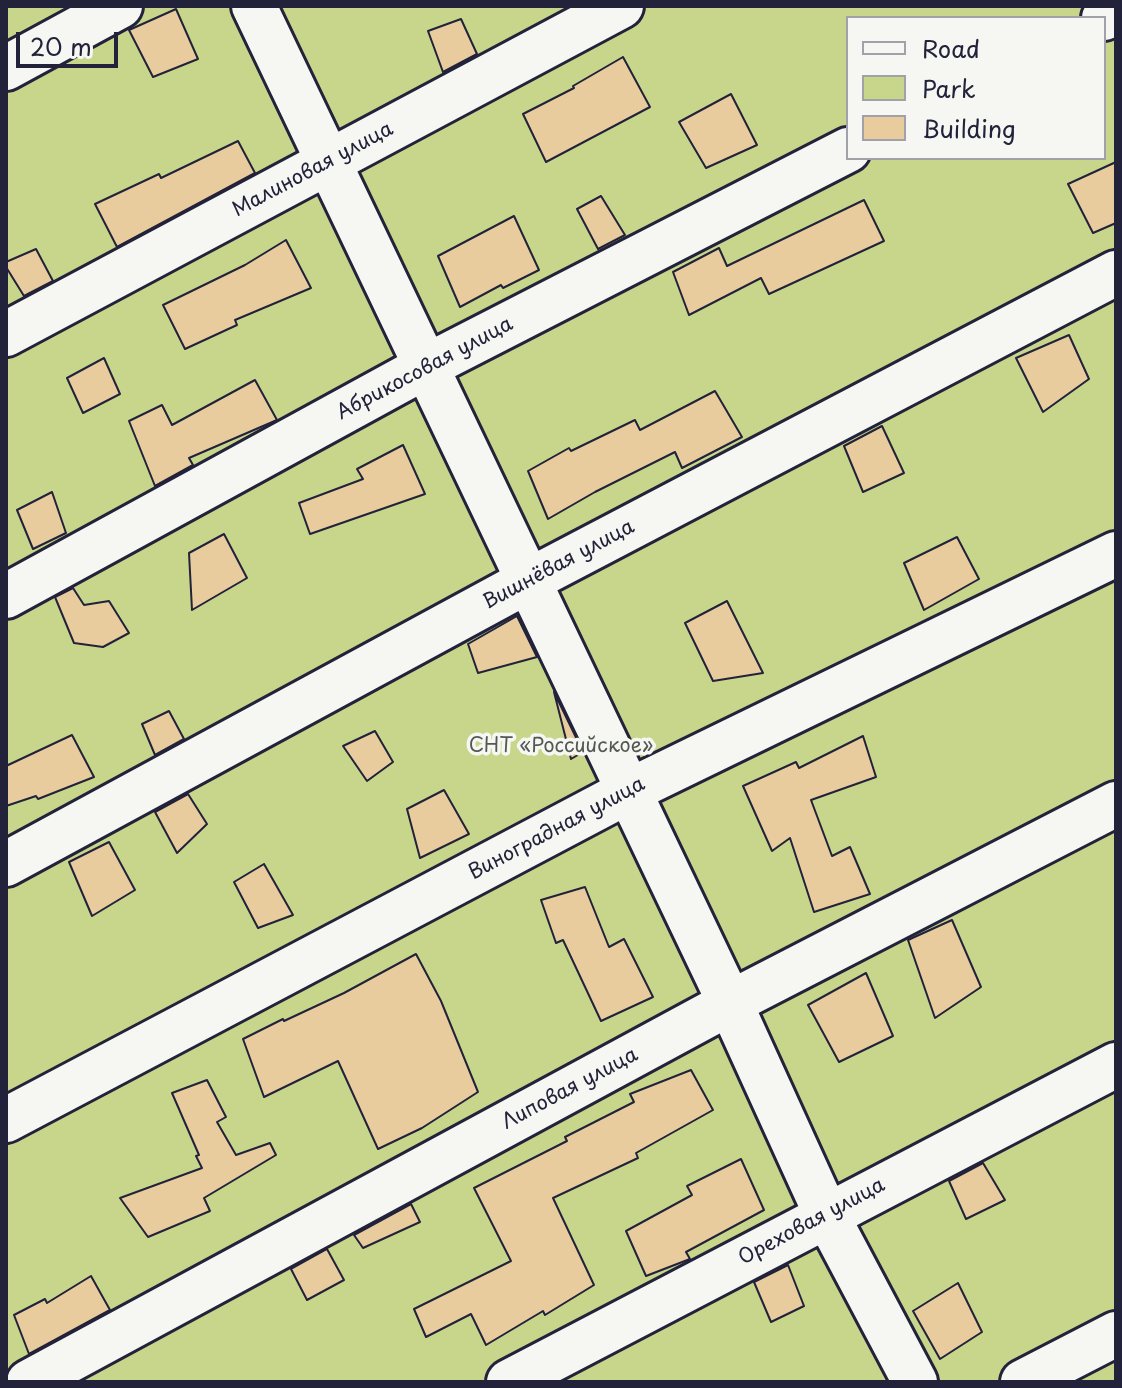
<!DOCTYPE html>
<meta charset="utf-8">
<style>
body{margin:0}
#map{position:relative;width:1122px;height:1388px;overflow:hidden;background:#f3eee1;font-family:"Playpen Sans",sans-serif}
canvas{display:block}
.frame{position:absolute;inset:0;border:8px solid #22223b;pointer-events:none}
.legend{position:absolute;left:846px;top:16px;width:260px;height:144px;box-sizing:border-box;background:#f6f6f2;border:2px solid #a1a1a9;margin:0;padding:10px 14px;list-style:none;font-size:24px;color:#22223b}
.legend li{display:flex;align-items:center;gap:16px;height:40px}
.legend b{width:40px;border:2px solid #a1a1a9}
.scale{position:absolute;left:16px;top:32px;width:102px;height:36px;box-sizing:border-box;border:4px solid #22223b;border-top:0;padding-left:10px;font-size:24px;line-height:28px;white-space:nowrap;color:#22223b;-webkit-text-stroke:6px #f6f6f2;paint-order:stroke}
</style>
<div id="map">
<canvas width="1122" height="1388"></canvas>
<div class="frame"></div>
<ul class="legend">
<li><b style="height:10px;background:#f6f6f2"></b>Road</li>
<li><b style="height:22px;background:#c7d68a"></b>Park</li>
<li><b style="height:22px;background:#e9cc9d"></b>Building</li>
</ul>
<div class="scale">20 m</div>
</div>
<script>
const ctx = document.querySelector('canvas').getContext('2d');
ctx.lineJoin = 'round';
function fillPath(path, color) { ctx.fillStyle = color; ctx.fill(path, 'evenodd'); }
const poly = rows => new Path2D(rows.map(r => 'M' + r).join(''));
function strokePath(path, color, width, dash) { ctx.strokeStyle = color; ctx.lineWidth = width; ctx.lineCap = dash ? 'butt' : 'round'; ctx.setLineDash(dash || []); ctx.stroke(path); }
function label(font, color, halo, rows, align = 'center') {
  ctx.font = font + ' "Playpen Sans",sans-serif'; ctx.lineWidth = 7; ctx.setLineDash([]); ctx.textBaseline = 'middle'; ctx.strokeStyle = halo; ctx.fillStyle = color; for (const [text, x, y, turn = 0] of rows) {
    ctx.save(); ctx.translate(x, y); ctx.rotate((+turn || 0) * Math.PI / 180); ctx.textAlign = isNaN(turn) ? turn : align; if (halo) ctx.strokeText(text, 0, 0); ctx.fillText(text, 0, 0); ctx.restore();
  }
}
const green = poly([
 [6,6,1116,6,1116,1382,6,1382],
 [848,18,1104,18,1104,158,848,158]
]);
const building = poly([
 [176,9,198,59,153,77,129,30,176,9],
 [461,19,477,54,443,72,428,31,461,19],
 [623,57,650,107,546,162,523,114,574,88,573,86,623,57],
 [731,94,757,145,706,168,679,122,731,94],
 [238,141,255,173,117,247,95,204,159,174,161,178,238,141],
 [1116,162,1116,223,1093,233,1068,184,1116,162],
 [601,196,625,235,598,249,577,209,601,196],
 [864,200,884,241,769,294,761,278,689,315,673,272,719,248,727,266,864,200],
 [514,216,539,270,503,288,501,285,460,307,438,256,514,216],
 [286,240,311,288,235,320,237,325,185,349,163,305,245,265,286,240],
 [36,249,53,281,24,296,6,267,6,262,36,249],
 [1069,335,1089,379,1043,412,1016,358,1069,335],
 [104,358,120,394,83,413,67,378,104,358],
 [255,380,277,420,189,458,193,465,155,486,129,421,162,405,172,425,255,380],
 [715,391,742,437,682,468,675,452,595,492,548,519,528,471,569,448,571,451,635,420,640,430,715,391],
 [882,426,904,473,863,492,844,446,882,426],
 [403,445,425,494,310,534,299,503,363,479,357,469,403,445],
 [52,492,66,533,33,549,17,510,52,492],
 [224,534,247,578,192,610,189,553,224,534],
 [957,537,979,579,924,610,904,563,957,537],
 [73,588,84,605,109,601,129,633,103,647,74,643,55,597,73,588],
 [727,601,763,673,713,681,685,623,727,601],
 [517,616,537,657,478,673,468,644,517,616],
 [554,692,583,752,571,759,554,692],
 [169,711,184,739,155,755,142,724,169,711],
 [375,731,393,762,367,781,343,746,375,731],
 [72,735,94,777,38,799,36,796,6,806,6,766,72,735],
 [863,736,876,777,811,800,832,856,850,847,870,894,814,912,790,838,772,851,743,786,796,762,799,768,863,736],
 [444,790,469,834,420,858,407,809,444,790],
 [188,794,207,824,177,853,155,812,188,794],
 [109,842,135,890,92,916,69,862,109,842],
 [264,864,293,915,258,928,234,882,264,864],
 [585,887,609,947,624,939,653,997,601,1021,563,940,556,943,541,900,585,887],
 [952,920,981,987,935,1018,908,940,952,920],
 [416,954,441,1001,478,1092,422,1128,378,1149,338,1061,264,1097,243,1039,283,1019,284,1021,344,993,416,954],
 [866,973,893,1036,839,1062,808,1005,866,973],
 [691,1070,713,1110,636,1153,638,1158,553,1198,594,1285,545,1315,543,1311,486,1345,471,1314,426,1337,414,1309,511,1261,474,1188,567,1141,565,1137,634,1102,630,1094,691,1070],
 [207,1080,226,1117,217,1122,236,1155,270,1143,276,1155,204,1198,210,1211,148,1237,120,1198,202,1168,196,1156,199,1155,172,1093,207,1080],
 [741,1159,764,1210,686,1252,690,1259,646,1276,626,1231,692,1195,687,1186,741,1159],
 [983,1163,1005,1200,966,1219,949,1181,983,1163],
 [411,1204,420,1222,363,1248,354,1235,411,1204],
 [327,1249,344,1280,307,1300,291,1269,327,1249],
 [788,1265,804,1306,771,1322,754,1282,788,1265],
 [91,1276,110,1310,29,1354,14,1315,45,1299,47,1303,91,1276],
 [958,1283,982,1332,940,1359,913,1311,958,1283]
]);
const minor = poly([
 [254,6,730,1003,826,1214,915,1382],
 [1104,18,1116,12],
 [6,68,120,6],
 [6,334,621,6],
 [6,596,425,367,848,150],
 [6,864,528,581,1116,273],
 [6,1120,627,792,1116,554],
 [29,1382,730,1003,1116,804],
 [509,1382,1116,1065],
 [1023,1382,1116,1334]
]);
const streetNames = [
 ["Малиновая улица",313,170,-28],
 ["Абрикосовая улица",425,369,-28],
 ["Вишнёвая улица",559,565,-28],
 ["Виноградная улица",557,829,-28],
 ["Липовая улица",570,1089,-28],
 ["Ореховая улица",812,1222,-28]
];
const parkNames = [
 ["СНТ «Российское»",561,746]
];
fillPath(green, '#c7d68a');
fillPath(building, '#e9cc9d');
strokePath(building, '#22223b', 2);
strokePath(minor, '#22223b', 50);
strokePath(minor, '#f6f6f2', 44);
label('20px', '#22223b', '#f6f6f2', streetNames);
label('20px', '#545853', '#f6f6f2', parkNames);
</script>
